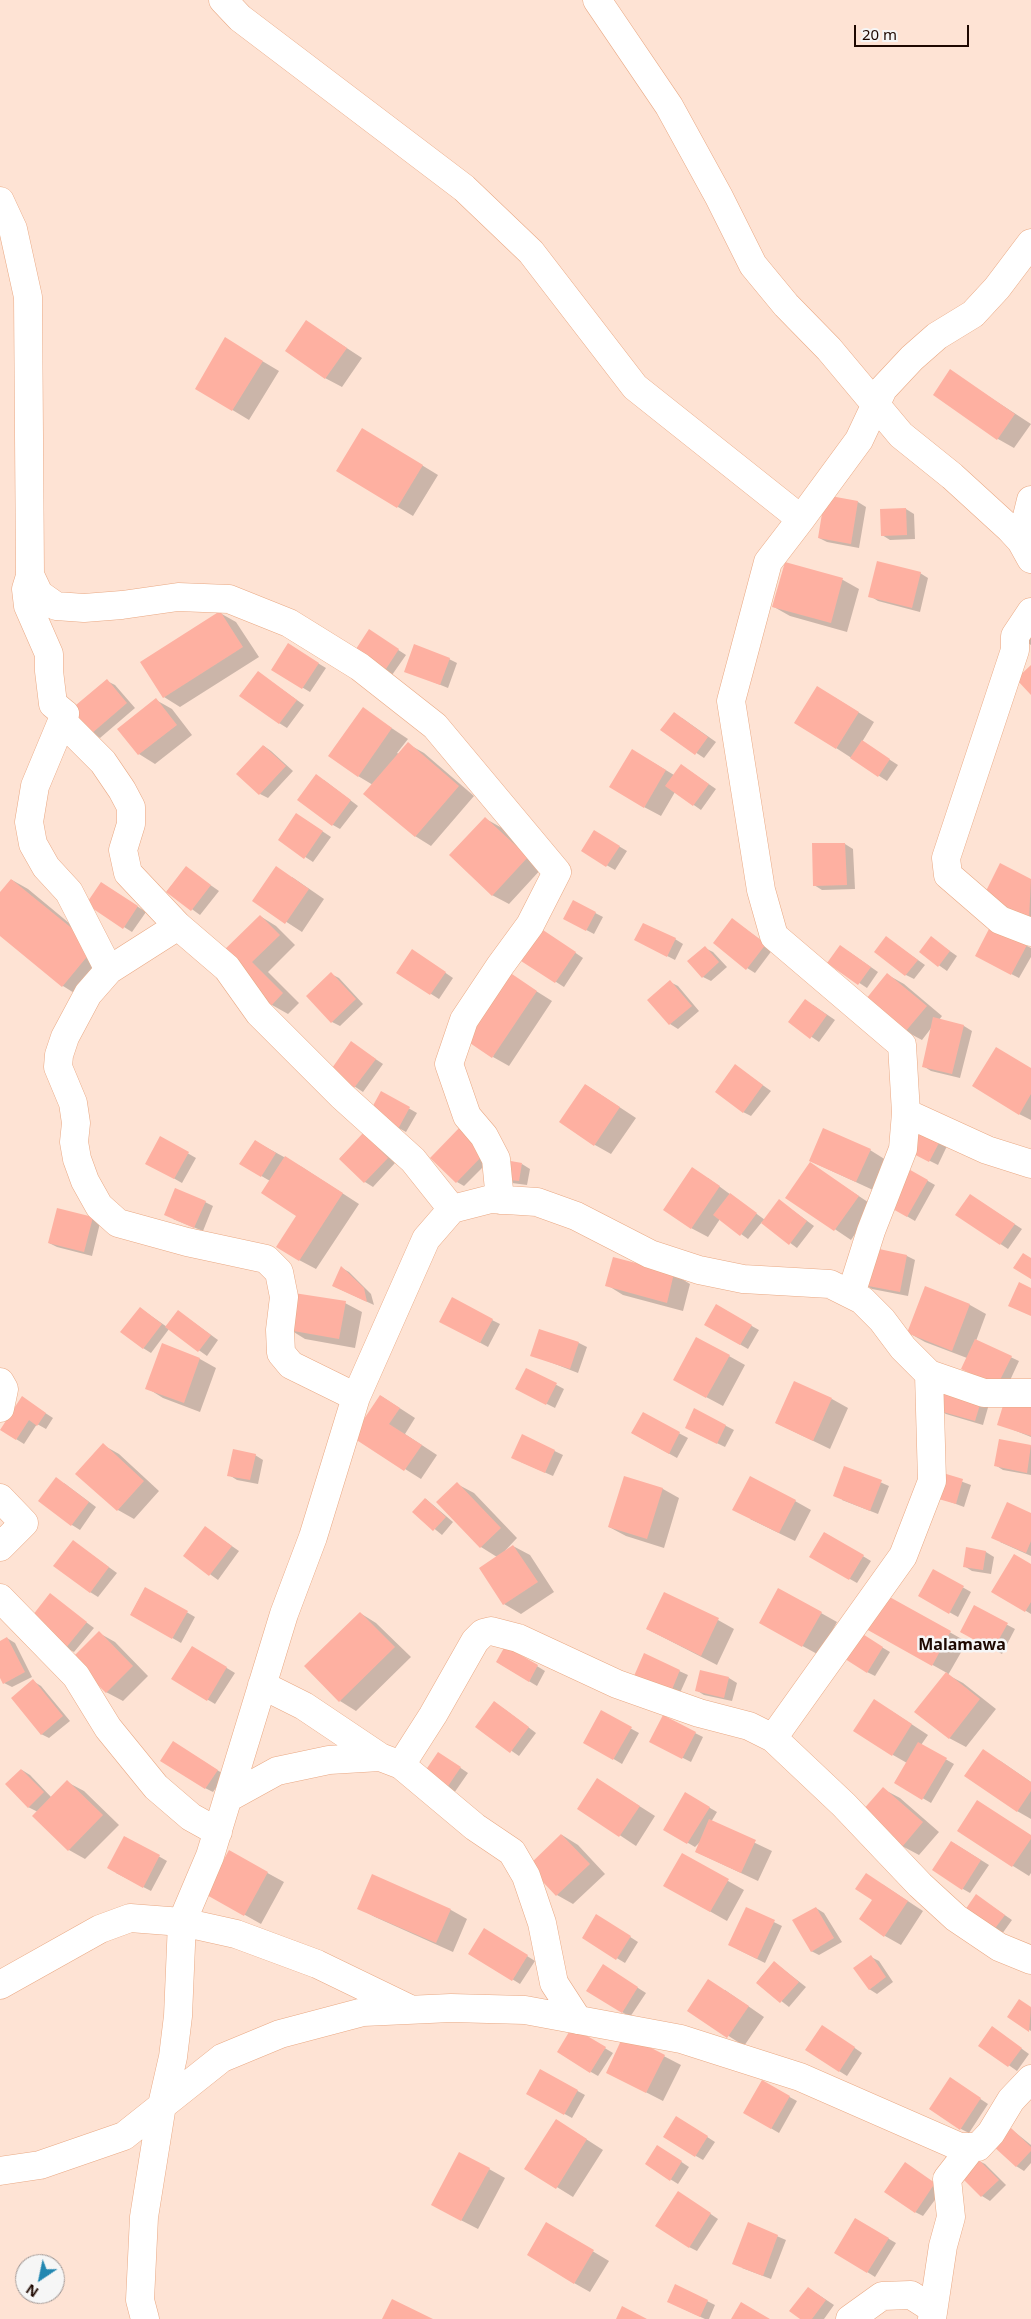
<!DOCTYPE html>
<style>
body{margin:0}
#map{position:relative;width:1031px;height:2319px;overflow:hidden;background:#fee3d4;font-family:"Noto Sans",sans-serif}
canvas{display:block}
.north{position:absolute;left:15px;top:2254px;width:50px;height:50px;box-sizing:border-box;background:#f6f6f6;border:1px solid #a09794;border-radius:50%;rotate:214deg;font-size:14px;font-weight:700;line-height:20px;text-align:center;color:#1e0800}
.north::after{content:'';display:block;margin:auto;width:18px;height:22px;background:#2287b1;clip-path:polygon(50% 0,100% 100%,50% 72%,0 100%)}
.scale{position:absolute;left:854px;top:25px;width:115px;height:22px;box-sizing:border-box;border:2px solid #1e0800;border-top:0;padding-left:6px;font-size:15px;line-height:18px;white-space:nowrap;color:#1e0800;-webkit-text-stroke:4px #f6f6f6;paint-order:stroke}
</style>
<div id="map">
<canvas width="1031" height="2319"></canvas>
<div class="north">N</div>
<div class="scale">20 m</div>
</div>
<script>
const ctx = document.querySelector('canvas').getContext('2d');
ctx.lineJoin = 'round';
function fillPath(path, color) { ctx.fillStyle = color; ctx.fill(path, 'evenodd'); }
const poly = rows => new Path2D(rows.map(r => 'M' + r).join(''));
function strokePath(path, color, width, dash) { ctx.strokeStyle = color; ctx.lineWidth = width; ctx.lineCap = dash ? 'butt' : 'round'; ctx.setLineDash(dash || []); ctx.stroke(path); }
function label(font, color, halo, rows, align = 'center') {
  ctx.font = font + ' "Noto Sans",sans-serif'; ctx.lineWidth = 5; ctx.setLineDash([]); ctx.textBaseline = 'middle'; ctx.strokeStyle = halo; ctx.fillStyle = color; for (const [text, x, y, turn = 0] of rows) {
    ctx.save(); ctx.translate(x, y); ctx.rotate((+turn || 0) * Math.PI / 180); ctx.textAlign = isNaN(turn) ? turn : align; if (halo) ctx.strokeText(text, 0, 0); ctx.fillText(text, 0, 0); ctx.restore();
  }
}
const shadow = poly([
 [307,322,362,358,342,387,325,378],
 [242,349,279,371,249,420,196,388],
 [950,371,1031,424,1014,448,998,439],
 [379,439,438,475,413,516,338,471],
 [826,496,858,502,866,507,859,548,827,542,819,538],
 [906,509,914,514,915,539,890,540,882,535,882,510],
 [785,564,843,580,859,589,847,632,790,616,774,607],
 [920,573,928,578,920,612,878,601,870,596],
 [220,613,236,622,259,657,180,707,164,697],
 [1031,621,1031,645,1020,638],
 [377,636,406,655,392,675,384,671],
 [296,650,326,668,310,692,273,670],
 [449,659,457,663,448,688,406,671],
 [266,678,304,705,287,728,279,723],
 [107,681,115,685,135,708,100,738,92,733],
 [834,697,874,722,862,742,898,765,887,781,796,722],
 [156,700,172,709,192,735,155,764,139,754,119,729],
 [363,709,408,739,397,753,399,754,408,744,424,753,474,796,431,846,415,836,373,785,358,776],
 [682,718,716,742,704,758,662,730],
 [264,746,271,751,293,771,268,798,260,794],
 [649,760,674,775,681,765,716,789,701,810,675,792,661,816,644,807],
 [324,780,358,806,340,829,333,825],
 [304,819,331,837,313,862,279,840],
 [486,819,502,828,543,867,509,904,492,895],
 [595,832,627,851,615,870,582,851],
 [845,844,853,849,855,889,822,890,814,885],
 [1001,865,1031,880,1031,919,1001,904],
 [186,868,219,891,200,915,167,891],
 [292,877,324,899,302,932,254,901],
 [12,880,28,889,110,957,79,996,63,986,0,934,0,894],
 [109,888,146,912,132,932,87,904],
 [574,902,603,917,594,934,573,923],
 [260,916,276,926,295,945,268,972,299,1003,288,1014,272,1005,222,954],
 [732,919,773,949,755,973,747,968],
 [991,927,1031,948,1031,957,1019,978,984,960],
 [551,936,583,958,564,987,523,961],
 [931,938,957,956,947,971,920,952],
 [675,939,683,944,675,960,644,944],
 [894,943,925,965,914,979,906,975],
 [705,948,713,952,727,967,711,981,703,977],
 [848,951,878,972,867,988,829,963],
 [421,956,453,978,439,999,398,973],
 [331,974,339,978,363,1004,340,1026,332,1022],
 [509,974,552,1001,509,1066,493,1057],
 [888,975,904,984,942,1016,939,1020,964,1026,972,1031,960,1078,931,1071,923,1066,932,1027,922,1040,905,1031],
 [670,982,678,986,699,1011,678,1029,670,1024,649,1000],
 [813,1005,835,1020,819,1042,790,1022],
 [359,1048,383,1064,363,1092,331,1071],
 [736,1066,771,1091,751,1116,743,1112],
 [1031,1069,1031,1120,1019,1114],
 [586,1085,636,1118,611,1154,595,1145],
 [382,1093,417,1113,406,1132,371,1113],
 [469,1133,494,1156,464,1186,457,1182],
 [363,1135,371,1140,395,1163,373,1187,365,1182,340,1158],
 [161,1138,196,1158,182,1183,147,1163],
 [255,1141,302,1167,359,1204,316,1269,299,1260,298,1216,270,1181,241,1164],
 [939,1142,947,1146,938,1165,914,1153],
 [870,1150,886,1160,873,1190,810,1161],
 [522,1164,530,1169,527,1185,512,1183,504,1178],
 [810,1164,874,1206,851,1240,787,1197],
 [905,1168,935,1185,915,1221,886,1204],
 [708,1178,765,1220,780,1201,814,1226,797,1248,762,1222,748,1239,720,1219,708,1237,691,1228],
 [978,1200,1022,1229,1008,1249,957,1215],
 [205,1202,213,1206,203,1231,173,1219],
 [92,1218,100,1223,92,1256,57,1247,49,1243],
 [871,1248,907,1256,915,1260,908,1296,872,1289,864,1284],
 [342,1268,349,1272,371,1294,374,1305,333,1286],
 [674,1274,690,1284,683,1311,623,1295,607,1285],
 [925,1288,970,1305,986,1314,976,1341,1019,1361,1006,1389,967,1358,925,1342,909,1333],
 [345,1303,362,1312,355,1348,305,1339,289,1329],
 [716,1306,759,1330,748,1349,706,1325],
 [140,1308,167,1327,178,1311,218,1340,207,1356,169,1329,151,1353,143,1348],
 [492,1320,500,1324,488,1347,449,1326],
 [579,1343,587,1347,578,1373,532,1355],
 [163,1345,200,1359,216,1368,200,1412,163,1398,147,1388],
 [729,1356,745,1365,723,1406,691,1389],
 [527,1369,564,1389,555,1408,525,1393],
 [381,1396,415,1418,405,1434,437,1455,421,1479,354,1437],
 [832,1399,848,1408,830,1449,776,1423],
 [30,1403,53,1418,46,1429,37,1424,24,1444,16,1439],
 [989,1404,983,1425,946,1414,938,1409],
 [1031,1408,1031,1437,999,1424],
 [695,1410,734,1430,725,1447,694,1432],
 [643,1414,688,1438,677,1458,632,1433],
 [523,1436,563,1455,553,1476,521,1462],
 [1000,1440,1031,1446,1031,1475,1003,1470,995,1465],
 [103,1445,119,1454,159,1491,134,1519,118,1510],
 [255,1455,263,1460,258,1484,237,1480,229,1475],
 [845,1467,889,1486,878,1514,842,1500],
 [944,1475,971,1485,964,1507,937,1497],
 [625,1477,663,1489,679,1498,664,1548,626,1536,609,1527],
 [64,1483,96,1507,80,1530,72,1525],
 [457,1484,474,1493,517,1538,502,1554,513,1546,530,1555,554,1592,521,1614,504,1604,497,1557,481,1547],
 [426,1499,453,1522,442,1535,414,1512],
 [795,1501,811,1510,795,1541,750,1519],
 [1031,1514,1031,1556,1000,1542],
 [213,1533,239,1551,218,1580,185,1556],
 [825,1533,871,1561,857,1583,811,1557],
 [81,1547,117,1573,98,1597,90,1592],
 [967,1549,986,1552,994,1557,991,1574,972,1571,964,1566],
 [1031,1565,1031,1614,993,1591],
 [934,1571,971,1592,958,1617,920,1596],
 [145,1588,195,1617,181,1643,131,1614],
 [50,1595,94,1628,74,1652,66,1648],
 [886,1596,967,1642,948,1675,963,1683,996,1709,966,1747,949,1738,947,1673,868,1629],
 [974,1607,1015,1629,1002,1654,961,1632],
 [360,1613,376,1623,411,1657,356,1711,340,1701],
 [821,1613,837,1622,819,1655,777,1632],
 [718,1620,734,1629,717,1665,647,1629],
 [99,1633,115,1642,148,1676,123,1701,106,1692],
 [858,1633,890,1652,875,1676,867,1672],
 [7,1638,15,1643,32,1677,12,1687,4,1683,0,1675,0,1642],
 [192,1647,235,1673,215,1704,173,1679],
 [506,1647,545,1671,537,1686,497,1662],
 [644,1655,688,1675,679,1695,644,1680],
 [729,1678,737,1683,732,1701,704,1695,696,1690],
 [33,1681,41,1686,70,1721,49,1738,41,1734],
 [503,1708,536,1733,519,1756,477,1727],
 [890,1710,928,1735,921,1745,954,1764,931,1803,895,1782,907,1763,893,1755],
 [601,1712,639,1733,622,1764,585,1742],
 [695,1733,703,1737,691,1762,659,1746],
 [181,1747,225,1775,213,1792,205,1788],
 [446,1758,468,1773,452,1796,444,1791],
 [999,1760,1031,1782,1031,1819,1017,1811],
 [22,1770,30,1775,52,1798,67,1782,84,1791,119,1825,85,1859,69,1850,38,1812,28,1807],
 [597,1779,655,1816,636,1846,579,1808],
 [883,1789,900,1798,939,1832,919,1855,902,1846],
 [686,1794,717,1812,711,1822,772,1851,758,1881,696,1852,701,1841,695,1847,664,1829],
 [958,1831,1031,1836,1031,1873,1029,1876,1013,1866],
 [562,1835,578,1845,605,1874,573,1904,557,1895],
 [125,1837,167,1861,151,1891,116,1873],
 [952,1842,989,1865,970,1893,963,1889],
 [229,1852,284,1882,261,1924,206,1893],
 [682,1855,744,1890,727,1921,665,1886],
 [882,1884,923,1911,901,1945,885,1936],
 [977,1896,1012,1920,1002,1934,994,1930],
 [358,1908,451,1910,467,1919,453,1952,375,1917],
 [816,1908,824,1913,842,1942,819,1955,811,1951],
 [747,1909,782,1926,765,1963,737,1949],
 [604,1920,638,1942,625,1963,583,1938],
 [492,1934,535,1961,520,1984,470,1953],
 [871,1957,879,1961,893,1982,877,1994,869,1989],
 [774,1962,806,1987,789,2007,757,1982],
 [611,1971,646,1993,630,2017,622,2012],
 [725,1990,764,2017,744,2046,689,2010],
 [1019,2001,1031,2008,1031,2031,1009,2017],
 [573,2029,613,2053,598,2076,591,2072],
 [830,2031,862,2053,847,2076,839,2071],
 [1000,2033,1029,2054,1017,2071,980,2045],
 [625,2036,681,2065,663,2101,624,2081],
 [541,2071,585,2095,572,2118,528,2094],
 [762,2082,797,2101,779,2133,745,2113],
 [958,2084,988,2104,969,2133,961,2129],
 [684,2122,715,2142,703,2160,696,2156],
 [1011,2129,1031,2145,1031,2163,1024,2171,1016,2166],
 [572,2130,603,2150,573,2197,526,2168],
 [665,2151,689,2167,678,2184,670,2179],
 [977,2160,985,2164,1006,2185,990,2201,982,2196],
 [906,2164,943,2189,923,2216,915,2212],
 [489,2169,505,2178,478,2229,449,2214],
 [686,2197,718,2219,697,2251,689,2247],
 [856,2220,896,2243,875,2277,836,2252],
 [547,2224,609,2261,590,2292,574,2283],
 [749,2224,786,2240,771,2279,742,2268],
 [816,2293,834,2305,824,2319,802,2319],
 [707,2301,715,2305,709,2319,705,2319,677,2306]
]);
const building = poly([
 [306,320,347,348,325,379,285,351],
 [225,337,263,361,232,411,195,389],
 [950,369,1015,414,997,440,933,395],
 [362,428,423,465,397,508,336,471],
 [825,495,858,501,851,544,818,538],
 [906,508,907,535,881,536,880,509],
 [877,561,921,572,912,608,868,597],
 [785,562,843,578,831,623,772,607],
 [220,611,243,647,163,698,140,662],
 [369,629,399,649,384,672,354,652],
 [288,643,319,663,302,689,271,670],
 [414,644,450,658,440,685,404,672],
 [1031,665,1031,695,1016,679],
 [258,671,297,700,279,724,239,696],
 [107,679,127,703,91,734,70,710],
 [817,686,859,712,836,749,794,723],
 [156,698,177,725,138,755,117,729],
 [363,707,392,728,358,777,328,756],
 [674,712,708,737,695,755,660,730],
 [862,740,890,759,878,777,850,758],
 [408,742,459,786,415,837,363,794],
 [263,745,286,766,259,795,236,774],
 [632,749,666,770,644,808,609,787],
 [681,764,709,784,693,806,665,786],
 [316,774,351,800,332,826,297,800],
 [296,813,323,831,304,859,278,840],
 [485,817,528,857,492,896,449,855],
 [594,830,620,846,606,867,581,851],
 [812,843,845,843,847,885,813,886],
 [1000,863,1031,879,1029,918,984,895],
 [186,866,211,885,191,911,166,892],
 [276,866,309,889,285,924,252,901],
 [11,879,95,947,62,987,0,936,0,892],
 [101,882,138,906,123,929,86,904],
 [573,900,596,912,586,931,563,919],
 [260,915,280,935,252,962,283,993,271,1006,220,954],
 [732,918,766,944,746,970,713,943],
 [643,923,676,938,667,957,634,940],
 [991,925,1027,945,1011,975,975,956],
 [543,930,576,952,555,983,521,961],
 [886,936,918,960,905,976,874,952],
 [931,936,950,951,938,967,919,952],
 [840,945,871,967,858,985,827,963],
 [705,946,719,962,702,978,687,961],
 [412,949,446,972,430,995,396,973],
 [331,972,356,999,331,1023,306,996],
 [509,972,537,991,492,1058,464,1039],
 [887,973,927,1006,905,1032,866,999],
 [670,980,692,1006,669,1025,647,1000],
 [805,999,827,1015,810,1039,788,1022],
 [933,1017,964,1025,952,1074,922,1067],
 [351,1041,376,1059,354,1088,330,1071],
 [996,1047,1031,1068,1031,1094,1019,1115,972,1086],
 [735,1064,763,1085,743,1113,715,1092],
 [585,1084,620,1107,594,1146,559,1122],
 [381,1091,410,1107,398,1129,369,1113],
 [461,1126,487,1151,456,1183,430,1158],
 [823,1128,871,1149,856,1182,809,1161],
 [914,1128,940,1141,929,1162,904,1149],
 [363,1133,388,1158,364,1183,339,1159],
 [160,1136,189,1152,174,1179,145,1164],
 [255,1140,276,1153,261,1177,239,1164],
 [285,1156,343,1193,299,1261,276,1247,296,1216,261,1193],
 [505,1160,522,1163,519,1181,502,1179],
 [810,1162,859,1196,834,1231,785,1198],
 [692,1167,720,1186,691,1229,663,1210],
 [905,1167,928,1180,907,1217,884,1204],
 [175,1188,206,1201,194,1228,164,1215],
 [730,1193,757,1213,740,1236,713,1215],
 [970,1194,1015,1224,1000,1245,955,1215],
 [779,1199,807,1221,789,1245,761,1223],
 [57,1208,93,1217,84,1252,48,1243],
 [870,1247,907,1255,900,1292,863,1285],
 [1023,1253,1031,1258,1031,1279,1013,1268],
 [613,1257,674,1273,667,1303,605,1286],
 [341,1266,364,1288,367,1302,332,1286],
 [1019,1282,1031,1288,1031,1316,1008,1306],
 [925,1286,970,1304,952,1351,907,1333],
 [294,1293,346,1301,339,1339,288,1330],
 [452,1297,493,1319,480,1343,439,1322],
 [716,1304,752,1325,740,1345,704,1325],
 [140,1307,162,1324,143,1349,120,1332],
 [178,1310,211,1335,198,1352,165,1327],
 [539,1329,579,1342,570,1369,530,1356],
 [696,1337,730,1355,706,1398,673,1380],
 [975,1339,1012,1356,997,1386,961,1369],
 [162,1343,200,1358,184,1403,145,1389],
 [526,1368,557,1383,546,1405,515,1389],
 [794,1381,832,1398,813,1441,775,1423],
 [943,1387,982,1398,975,1421,936,1410],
 [380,1395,400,1408,389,1424,422,1445,404,1471,352,1437],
 [22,1396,46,1413,37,1426,29,1420,16,1440,0,1430],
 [1005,1399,1031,1407,1031,1436,997,1425],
 [694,1408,726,1425,717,1444,685,1428],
 [643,1412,680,1432,669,1454,631,1433],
 [522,1434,555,1450,545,1473,511,1458],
 [999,1439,1031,1445,1027,1473,994,1466],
 [103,1443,144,1481,117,1511,75,1474],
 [233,1449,256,1454,250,1480,227,1476],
 [844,1466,882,1480,870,1511,833,1496],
 [943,1473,963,1479,956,1504,935,1498],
 [624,1476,663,1488,647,1539,608,1527],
 [750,1476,796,1500,779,1533,732,1510],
 [56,1477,89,1502,71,1526,38,1501],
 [457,1482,501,1528,480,1548,436,1502],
 [425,1498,446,1517,433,1531,412,1512],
 [1007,1502,1031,1513,1031,1541,1026,1553,991,1538],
 [205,1526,232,1546,209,1576,183,1556],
 [824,1532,864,1555,849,1580,809,1557],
 [73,1540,109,1567,90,1593,53,1566],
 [513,1545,538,1582,503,1605,479,1568],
 [966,1547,986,1551,983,1570,963,1567],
 [1014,1554,1031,1564,1031,1602,1025,1612,991,1592],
 [933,1569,964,1586,949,1614,918,1596],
 [145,1587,188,1611,172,1639,130,1615],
 [778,1588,822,1612,802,1647,759,1623],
 [664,1592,719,1618,701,1656,646,1629],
 [50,1593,87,1622,65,1649,29,1620],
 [886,1595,951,1631,932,1666,866,1629],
 [974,1605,1008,1623,993,1650,960,1632],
 [360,1612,395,1647,339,1702,304,1666],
 [99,1631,133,1666,106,1693,71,1659],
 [858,1631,883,1647,867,1673,842,1657],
 [7,1637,25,1672,3,1684,0,1678,0,1641],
 [192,1646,227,1667,207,1701,171,1679],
 [505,1646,538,1665,529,1682,496,1662],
 [644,1653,680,1670,671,1692,634,1676],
 [700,1670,729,1677,724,1698,695,1691],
 [946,1672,980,1699,949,1739,914,1712],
 [33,1679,63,1716,41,1735,11,1698],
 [874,1699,912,1724,892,1756,853,1731],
 [494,1701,529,1727,510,1753,475,1727],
 [601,1710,632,1727,613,1760,583,1743],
 [663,1715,696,1732,682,1759,649,1742],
 [173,1741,218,1770,205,1789,160,1761],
 [918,1742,947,1758,922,1800,894,1783],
 [983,1749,1031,1782,1031,1791,1017,1812,964,1776],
 [438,1752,461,1767,444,1792,421,1777],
 [21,1769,44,1792,28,1808,5,1784],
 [597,1778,640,1806,619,1837,577,1809],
 [67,1780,103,1815,68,1851,32,1816],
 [883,1787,923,1822,902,1847,862,1811],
 [685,1792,710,1807,687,1844,663,1830],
 [977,1800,1031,1835,1031,1839,1012,1867,957,1831],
 [709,1819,756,1840,741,1873,695,1852],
 [561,1834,590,1864,556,1896,528,1866],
 [124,1836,160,1855,143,1888,107,1868],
 [951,1841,981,1860,962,1890,932,1870],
 [229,1850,268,1872,244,1916,205,1894],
 [682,1853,729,1879,710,1912,663,1886],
 [866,1873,908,1901,884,1937,859,1919,872,1900,855,1889],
 [372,1874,451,1909,436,1943,357,1909],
 [976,1894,1005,1915,993,1931,965,1910],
 [746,1907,775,1920,757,1959,728,1945],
 [816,1907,834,1938,811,1952,792,1920],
 [596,1914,631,1936,616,1960,582,1938],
 [484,1928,528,1955,512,1981,468,1954],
 [871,1955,886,1977,869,1990,853,1968],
 [774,1961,799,1982,780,2003,756,1983],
 [603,1964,638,1987,622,2013,586,1991],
 [708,1979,749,2006,727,2038,687,2011],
 [1019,1999,1031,2007,1029,2032,1007,2017],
 [822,2025,855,2047,839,2072,805,2050],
 [992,2026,1022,2048,1008,2067,978,2046],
 [572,2027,606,2047,590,2073,557,2052],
 [624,2034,665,2055,646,2093,606,2073],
 [540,2069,578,2090,564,2115,526,2094],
 [950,2077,981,2098,960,2130,929,2109],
 [762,2080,790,2096,771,2129,743,2113],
 [676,2116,708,2136,695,2157,663,2137],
 [556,2119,587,2139,556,2189,524,2169],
 [1011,2128,1031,2147,1031,2151,1016,2167,993,2146],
 [657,2145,682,2161,670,2181,645,2164],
 [459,2152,490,2168,461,2221,431,2205],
 [977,2158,999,2180,981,2197,959,2175],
 [905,2162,935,2183,915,2213,884,2192],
 [678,2191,711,2213,689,2248,655,2226],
 [855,2218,889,2238,867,2273,834,2253],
 [546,2222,594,2250,574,2284,527,2255],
 [748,2222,778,2235,763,2276,732,2264],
 [675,2284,708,2300,700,2317,667,2302],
 [808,2287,826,2300,812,2319,800,2319,789,2311],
 [392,2299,433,2319,382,2319],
 [741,2302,770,2319,731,2319],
 [622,2306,647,2319,616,2319]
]);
const minor = poly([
 [223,0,240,18,464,188,531,252,635,387,801,519,768,562,731,701,761,890,774,936,902,1045,906,1113,903,1149,871,1231,851,1294],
 [597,0,669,106,719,197,753,265,786,305,829,349,901,435,952,476,1010,529,1021,541,1031,559],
 [0,201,13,229,28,297,30,575,39,594,56,606,84,608,122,605,178,597,229,599,289,623,360,667,435,726,557,872,530,925,500,966,464,1020,449,1064,467,1116,484,1136,496,1159,500,1200],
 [801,519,859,440,883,389,912,358,937,336,973,314,997,288,1031,243],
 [1021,541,1031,500],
 [30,576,26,589,28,606,49,654,49,671,53,704,65,714,63,722,103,762,122,790,131,807,131,824,123,850,128,873,178,926,227,968,259,1013,342,1096,413,1160,452,1209],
 [1031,612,1015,636,1015,650,946,858,948,875,1000,920,1031,932],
 [65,714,35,786,29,822,33,844,46,867,69,892,109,970],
 [178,926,109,970,88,994,65,1037,59,1055,58,1067,73,1103,76,1123,74,1142,77,1159,85,1181,99,1206,118,1223,187,1242,266,1259,279,1272,284,1297,280,1330,281,1353,291,1365,356,1397],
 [906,1113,987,1150,1031,1164],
 [0,1382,4,1389,0,1408],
 [0,1498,24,1523,0,1547],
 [0,1598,76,1676,108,1728,156,1787,191,1817,218,1832],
 [262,1685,304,1706,380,1757,401,1765,475,1827,512,1852,526,1876,542,1923,554,1983,578,2020],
 [773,1738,903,1556,932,1481,929,1374],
 [401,1765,433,1715,475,1641,483,1633,491,1631,518,1638,617,1684,699,1713,749,1726,773,1738,844,1805,920,1885,956,1918,999,1947,1031,1960],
 [228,1798,277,1771,329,1760,380,1757],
 [0,1985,100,1929,130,1918,182,1922,236,1934,317,1964,410,2009],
 [0,2171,40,2165,124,2136,222,2058,280,2034,363,2012,451,2008,525,2010,681,2039,800,2077,960,2147,978,2147,991,2133,1011,2100,1031,2079],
 [145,2319,140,2300,144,2217,162,2105,173,2057,178,2016,182,1922,210,1856,284,1614,313,1537,356,1397,426,1239,452,1209,491,1199,537,1202,576,1216,650,1254,699,1270,743,1279,830,1284,862,1300,882,1320,903,1348,929,1374,984,1393,1031,1393],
 [850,2319,882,2296,911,2295,933,2309],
 [932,2319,943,2246,951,2217,947,2179,972,2147]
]);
const quarterNames = [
 ["Malamawa",962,1645]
];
fillPath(shadow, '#0003');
fillPath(building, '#feb0a1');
strokePath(minor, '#e9a883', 29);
strokePath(minor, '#fff', 28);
label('bold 16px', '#1e0800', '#f6f6f6', quarterNames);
</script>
